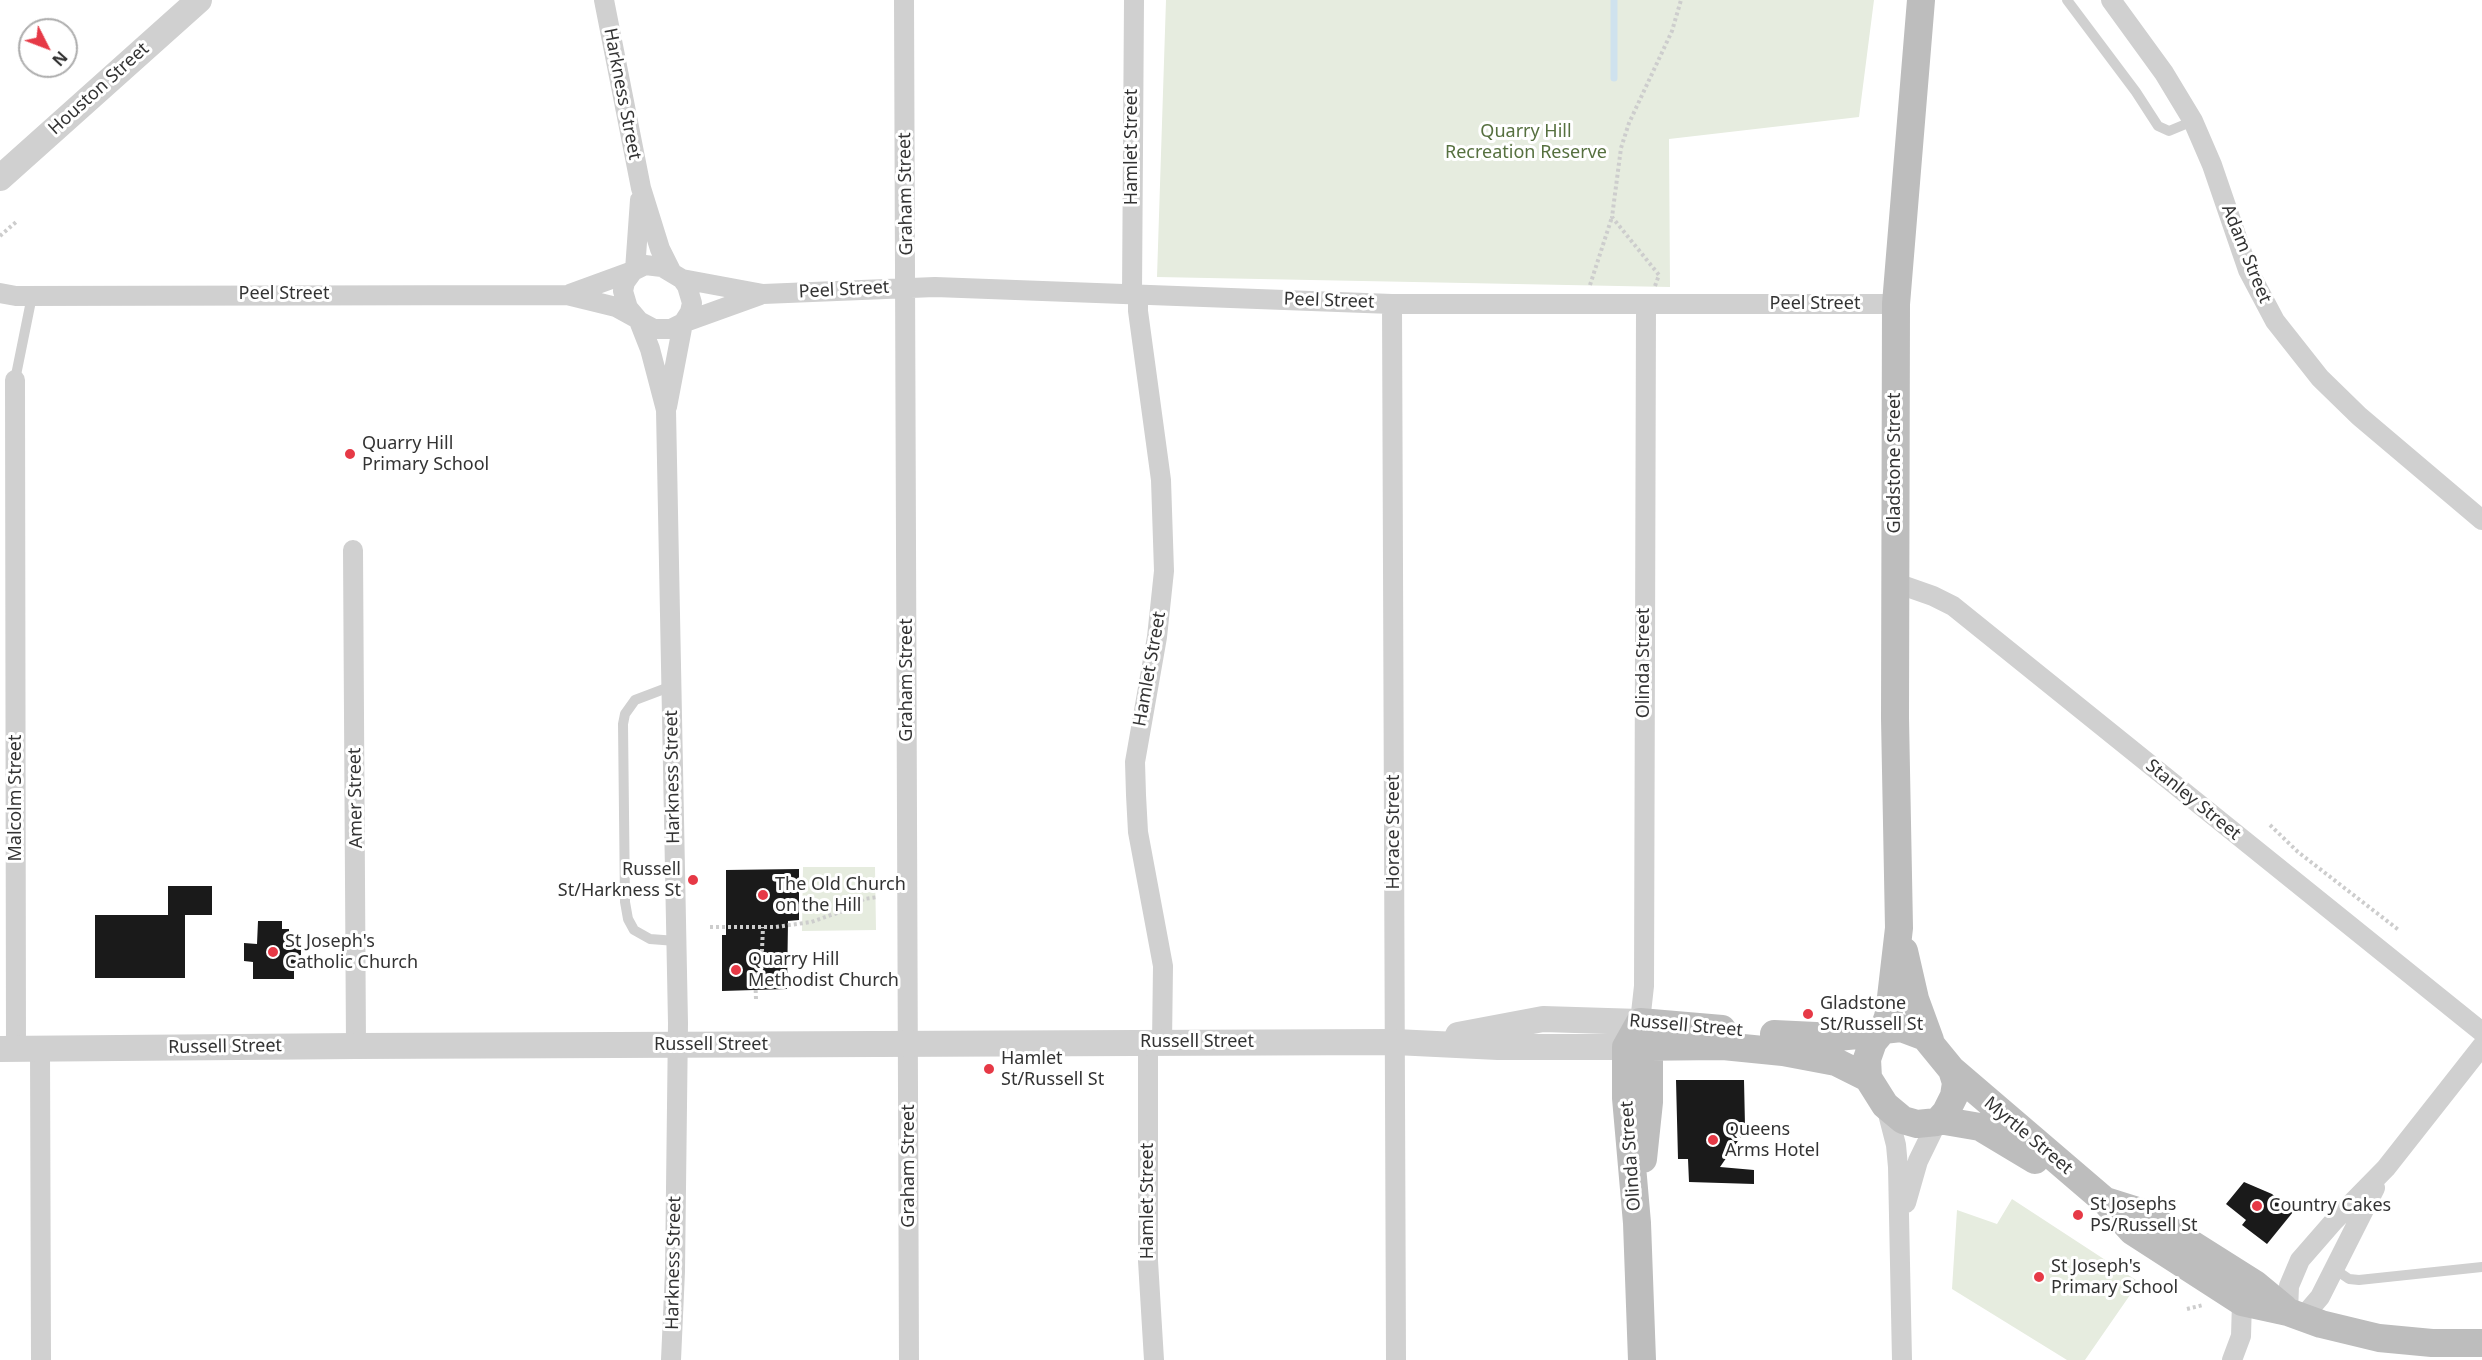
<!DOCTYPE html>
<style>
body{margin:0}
#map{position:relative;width:2482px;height:1360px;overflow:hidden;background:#fff;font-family:"Noto Sans",sans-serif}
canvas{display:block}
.north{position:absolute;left:18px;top:18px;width:60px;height:60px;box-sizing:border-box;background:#fff;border:2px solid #adadad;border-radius:50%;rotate:132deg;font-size:16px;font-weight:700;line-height:24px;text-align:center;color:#333}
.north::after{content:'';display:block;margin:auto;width:21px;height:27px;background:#e63946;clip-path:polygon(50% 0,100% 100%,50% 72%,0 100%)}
</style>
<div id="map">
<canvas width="2482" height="1360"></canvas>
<div class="north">N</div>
</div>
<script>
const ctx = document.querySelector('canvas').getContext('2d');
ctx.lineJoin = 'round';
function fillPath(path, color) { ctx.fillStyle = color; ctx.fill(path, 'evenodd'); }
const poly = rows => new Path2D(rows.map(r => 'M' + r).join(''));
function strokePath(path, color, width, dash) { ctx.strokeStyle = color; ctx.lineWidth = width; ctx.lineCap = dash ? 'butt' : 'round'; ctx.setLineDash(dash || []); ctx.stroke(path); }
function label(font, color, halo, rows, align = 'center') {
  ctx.font = font + ' "Noto Sans",sans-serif'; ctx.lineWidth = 6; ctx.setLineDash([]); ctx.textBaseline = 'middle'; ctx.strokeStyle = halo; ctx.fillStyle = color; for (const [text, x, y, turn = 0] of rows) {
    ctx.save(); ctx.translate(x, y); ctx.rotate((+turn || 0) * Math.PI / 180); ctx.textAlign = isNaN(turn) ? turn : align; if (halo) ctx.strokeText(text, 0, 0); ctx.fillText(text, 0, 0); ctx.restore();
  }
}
const green = poly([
 [1166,0,1874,0,1859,117,1669,139,1670,287,1157,277],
 [803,867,875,867,876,930,802,931],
 [2012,1199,2139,1282,2085,1360,2067,1360,1952,1289,1957,1210,1997,1224]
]);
const stream = poly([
 [1614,0,1614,78]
]);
const building = poly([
 [799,869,799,920,788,921,787,989,722,991,722,935,726,935,726,870],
 [168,886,212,886,212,915,185,915,185,978,95,978,95,915,168,915],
 [258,921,282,921,282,929,289,929,289,939,301,939,301,969,294,969,294,979,253,979,253,962,244,961,244,943,257,944],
 [1676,1080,1744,1080,1745,1126,1742,1135,1720,1167,1754,1170,1754,1184,1689,1182,1688,1159,1678,1159],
 [2244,1182,2272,1194,2293,1212,2267,1244,2242,1225,2246,1220,2226,1204]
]);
const path = poly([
 [0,236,16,222],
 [1590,285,1612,217],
 [1655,286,1659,275,1612,217,1621,148,1629,123,1672,31,1681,0],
 [2270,825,2298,852,2400,931],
 [710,927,776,927,811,922,846,910,864,899,878,897],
 [756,999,755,974,762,950,763,927],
 [2187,1309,2203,1305]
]);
const service = poly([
 [2067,0,2136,92,2158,126,2169,131,2193,121],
 [15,380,32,296],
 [672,686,635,700,625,714,623,724,625,902,628,919,634,930,650,939,676,941],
 [2333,1268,2349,1279,2359,1280,2482,1267]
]);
const minor = poly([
 [604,0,641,188,660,249,671,271],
 [904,0,909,1360],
 [2111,0,2164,73,2193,121,2212,165,2248,270,2275,321,2320,378,2359,416,2482,520],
 [645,265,662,267,682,279,687,286,692,303,690,312,683,323,671,329,654,329,639,321,628,308,623,291,625,282,633,271,645,265],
 [635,270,640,200],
 [682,279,763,294,935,287,1392,304,1896,304],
 [0,293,16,296,567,295,616,307,636,318],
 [570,294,633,271],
 [1132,294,1134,0],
 [1138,294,1138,311,1161,480,1164,571,1157,637,1135,762,1136,795,1138,832,1163,966,1162,1043],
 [1392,304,1396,1360],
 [639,321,650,349,666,410,678,1023,675,1271,671,1360],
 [685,322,760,295],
 [15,380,16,1049],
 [667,407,683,323],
 [353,550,356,1046],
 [1896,583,1933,596,1953,606,2482,1032],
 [1640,1022,1644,986,1646,305],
 [1148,1042,1148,1261,1154,1360],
 [40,1049,41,1360],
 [1886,1106,1896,1145,1898,1167,1902,1360],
 [1906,1203,1918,1161,1937,1122],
 [2288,1312,2289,1286,2300,1260,2334,1221,2386,1168,2482,1046],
 [2302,1318,2320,1297,2375,1188],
 [2232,1360,2241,1336,2242,1302]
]);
const tertiary = poly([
 [0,178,199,0],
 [1458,1035,1543,1019,1640,1022],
 [0,1049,356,1046,1395,1042,1498,1047,1626,1047]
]);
const secondary = poly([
 [1904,951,1915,999,1930,1040],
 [1640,1022,1626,1047,1626,1098,1637,1223,1642,1360],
 [1640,1022,1722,1029],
 [1901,1028,1925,1037,1952,1070,1956,1083,1954,1096,1946,1112,1937,1122,1917,1124,1903,1120,1885,1105,1868,1078,1867,1059,1873,1042,1883,1030,1901,1028],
 [1643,1029,1649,1046,1649,1102,1643,1159],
 [1883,1030,1888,1017,1891,997,1899,928,1895,718,1896,304,1921,0],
 [1774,1034,1837,1037,1879,1033],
 [1626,1047,1723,1046,1783,1052,1836,1062,1868,1078],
 [1952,1070,2105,1201,2132,1231,2242,1302,2288,1312,2321,1324,2379,1338,2432,1343,2482,1343],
 [1939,1120,1980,1127,2035,1160],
 [2106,1201,2141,1212,2255,1284,2284,1308]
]);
const markers = [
 [350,454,6,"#e63946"],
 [693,880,6,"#e63946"],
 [763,895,6,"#e63946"],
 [273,952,6,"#e63946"],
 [736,970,6,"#e63946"],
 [1808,1014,6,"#e63946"],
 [989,1069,6,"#e63946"],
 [1713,1140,6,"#e63946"],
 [2257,1206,6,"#e63946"],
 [2078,1215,6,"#e63946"],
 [2039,1277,6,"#e63946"]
];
const streetNames = [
 ["Houston Street",99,89,-42],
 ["Harkness Street",622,94,79],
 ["Hamlet Street",1132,147,-90],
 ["Graham Street",906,194,-91],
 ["Adam Street",2246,254,68],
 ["Peel Street",844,290,-3],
 ["Peel Street",284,294],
 ["Peel Street",1329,301,2],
 ["Peel Street",1815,304],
 ["Gladstone Street",1895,463,-90],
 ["Olinda Street",1644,663,-90],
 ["Hamlet Street",1150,669,-80],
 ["Graham Street",907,680,-90],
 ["Harkness Street",673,777,-91],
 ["Malcolm Street",16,798,-90],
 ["Amer Street",356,798,-91],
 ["Stanley Street",2193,800,39],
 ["Horace Street",1394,832,-90],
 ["Russell Street",1686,1026,5],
 ["Russell Street",1197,1042],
 ["Russell Street",711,1045],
 ["Russell Street",225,1047,-1],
 ["Myrtle Street",2028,1136,40],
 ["Olinda Street",1631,1156,-94],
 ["Graham Street",909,1166,-90],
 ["Hamlet Street",1148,1201,-90],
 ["Harkness Street",674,1263,-89]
];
const parkNames = [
 ["Quarry Hill",1526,132],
 ["Recreation Reserve",1526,153]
];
const poiNames = [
 ["Quarry Hill",362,444],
 ["Primary School",362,465],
 ["Russell",681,870,"right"],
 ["St/Harkness St",681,891,"right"],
 ["The Old Church",775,885],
 ["on the Hill",775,906],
 ["St Joseph's",285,942],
 ["Catholic Church",285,963],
 ["Quarry Hill",748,960],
 ["Methodist Church",748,981],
 ["Gladstone",1820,1004],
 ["St/Russell St",1820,1025],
 ["Hamlet",1001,1059],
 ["St/Russell St",1001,1080],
 ["Queens",1725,1130],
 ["Arms Hotel",1725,1151],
 ["St Josephs",2090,1205],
 ["PS/Russell St",2090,1226],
 ["Country Cakes",2269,1206],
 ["St Joseph's",2051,1267],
 ["Primary School",2051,1288]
];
fillPath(green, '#e6ecdf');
strokePath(stream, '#cfe2ee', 7);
fillPath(building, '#1a1a1a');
strokePath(path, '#cdcdcd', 4, [3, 3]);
strokePath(service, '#d0d0d0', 10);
strokePath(minor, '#d0d0d0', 20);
strokePath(tertiary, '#d0d0d0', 26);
strokePath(secondary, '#bdbdbd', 28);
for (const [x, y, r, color] of markers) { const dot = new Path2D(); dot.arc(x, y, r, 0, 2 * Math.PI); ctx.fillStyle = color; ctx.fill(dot); strokePath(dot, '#fff', 2); }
label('18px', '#333', '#fff', streetNames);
label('18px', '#56703f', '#fff', parkNames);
label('18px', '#333', '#fff', poiNames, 'left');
</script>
